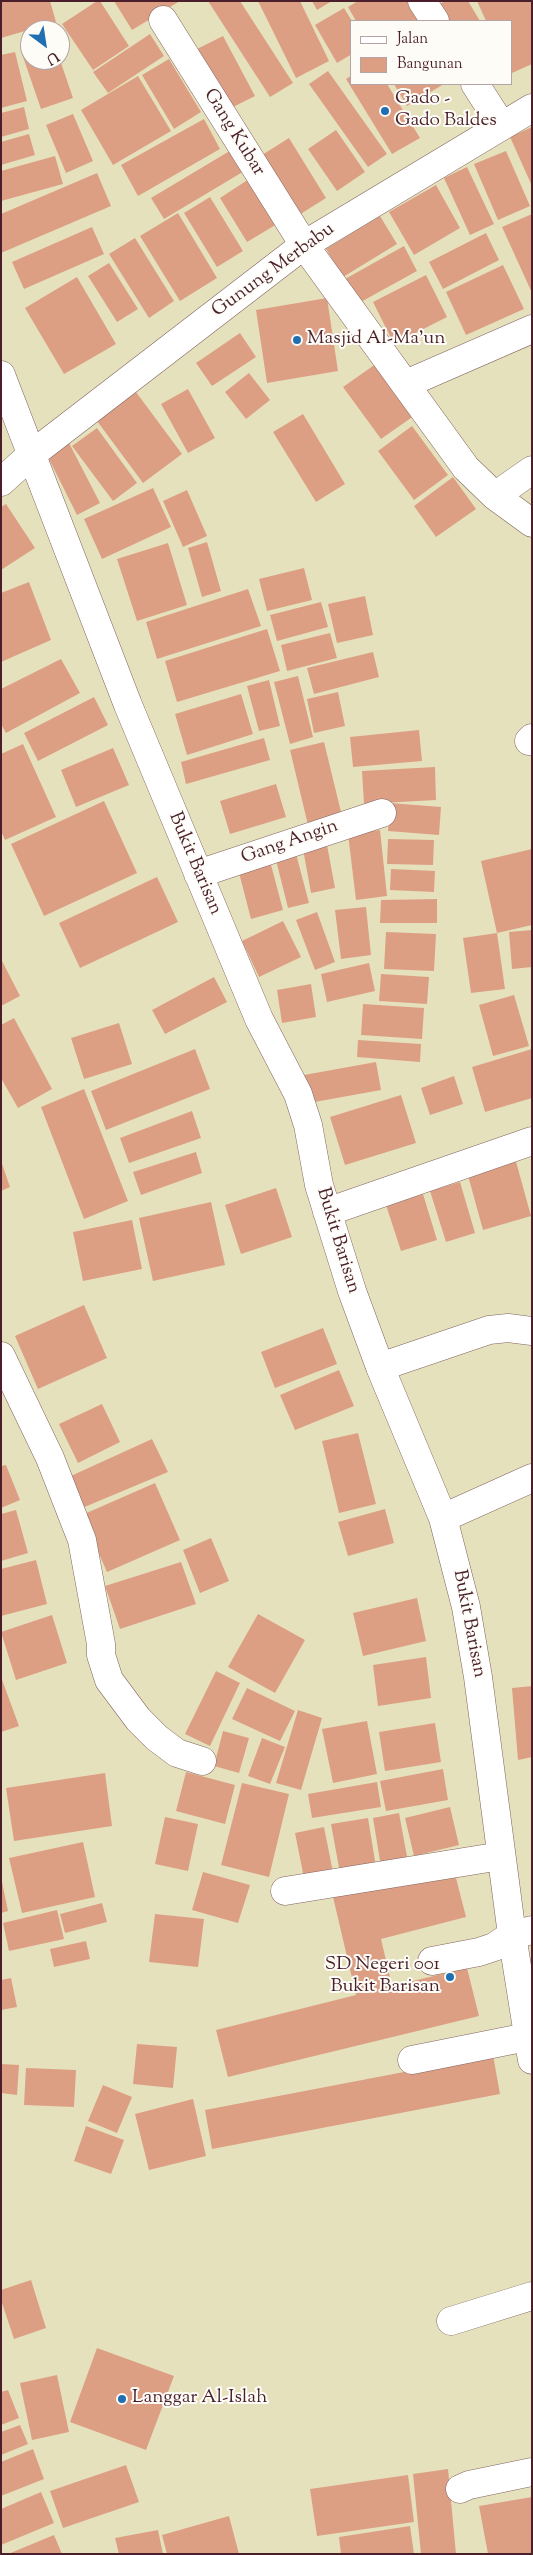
<!DOCTYPE html>
<style>
body{margin:0}
#map{position:relative;width:533px;height:2555px;overflow:hidden;background:#e6e1bd;font-family:"Sorts Mill Goudy",serif}
canvas{display:block}
.frame{position:absolute;inset:0;border:2px solid #4a1f2b;pointer-events:none}
.legend{position:absolute;left:350px;top:20px;width:162px;height:65px;box-sizing:border-box;background:#fdfcf7;border:1px solid #b5a4a5;margin:0;padding:6px 9px;list-style:none;font-size:15px;color:#4a1f2b}
.legend li{display:flex;align-items:center;gap:10px;height:25px}
.legend b{width:25px;border:1px solid #b5a4a5}
.north{position:absolute;left:20px;top:20px;width:50px;height:50px;box-sizing:border-box;background:#fdfcf7;border:1px solid #b5a4a5;border-radius:50%;rotate:149deg;font-size:14px;font-weight:700;line-height:20px;text-align:center;color:#4a1f2b}
.north::after{content:'';display:block;margin:auto;width:18px;height:22px;background:#1f6fb2;clip-path:polygon(50% 0,100% 100%,50% 72%,0 100%)}
</style>
<div id="map">
<canvas width="533" height="2555"></canvas>
<div class="frame"></div>
<ul class="legend">
<li><b style="height:6px;background:#fff"></b>Jalan</li>
<li><b style="height:14px;background:#dd9f84"></b>Bangunan</li>
</ul>
<div class="north">U</div>
</div>
<script>
const ctx = document.querySelector('canvas').getContext('2d');
ctx.lineJoin = 'round';
function fillPath(path, color) { ctx.fillStyle = color; ctx.fill(path, 'evenodd'); }
const poly = rows => new Path2D(rows.map(r => 'M' + r).join(''));
function strokePath(path, color, width, dash) { ctx.strokeStyle = color; ctx.lineWidth = width; ctx.lineCap = dash ? 'butt' : 'round'; ctx.setLineDash(dash || []); ctx.stroke(path); }
function label(font, color, halo, rows, align = 'center') {
  ctx.font = font + ' "Sorts Mill Goudy",serif'; ctx.lineWidth = 4; ctx.setLineDash([]); ctx.textBaseline = 'middle'; ctx.strokeStyle = halo; ctx.fillStyle = color; for (const [text, x, y, turn = 0] of rows) {
    ctx.save(); ctx.translate(x, y); ctx.rotate((+turn || 0) * Math.PI / 180); ctx.textAlign = isNaN(turn) ? turn : align; if (halo) ctx.strokeText(text, 0, 0); ctx.fillText(text, 0, 0); ctx.restore();
  }
}
const building = poly([
 [1,1,50,1,56,22,1,38],
 [97,1,100,1,129,46,93,70,62,24],
 [114,1,180,1,132,30],
 [208,1,240,1,293,83,270,97],
 [258,1,300,1,329,61,296,78],
 [312,1,332,1,317,10],
 [358,1,416,1,428,21,356,21,348,7],
 [445,1,468,1,480,21,444,21,435,7],
 [477,1,532,1,532,64,512,73,512,21,486,21],
 [344,8,352,21,352,54,337,63,315,25],
 [150,34,164,56,108,93,93,72],
 [223,36,255,96,227,110,195,50],
 [30,48,30,60,60,60,73,98,41,109,21,51],
 [15,52,27,101,1,108,1,55],
 [169,59,201,112,174,129,142,75],
 [328,71,387,154,368,167,309,84],
 [352,75,352,84,387,84,420,138,392,154,346,79],
 [138,76,171,131,113,165,81,110],
 [394,84,444,84,407,106],
 [24,107,29,129,1,137,1,113],
 [73,114,93,161,66,173,46,125],
 [204,119,220,149,138,196,121,165],
 [532,127,532,186,510,137],
 [336,130,365,172,337,191,308,149],
 [29,134,35,155,1,165,1,142],
 [289,138,326,198,291,220,254,160],
 [233,149,246,170,164,219,151,198],
 [506,151,530,206,498,220,474,164],
 [55,156,63,184,1,201,1,171],
 [467,167,494,224,470,235,444,178],
 [97,173,111,206,1,253,1,214],
 [249,179,277,224,247,242,220,198],
 [436,185,460,228,414,255,389,212],
 [210,197,243,251,217,267,184,213],
 [178,213,217,278,180,301,140,236],
 [532,214,532,293,502,227],
 [380,216,397,244,343,277,326,249],
 [92,227,104,254,24,289,12,262],
 [486,233,499,260,443,289,429,262],
 [135,238,174,301,149,318,109,254],
 [404,246,417,271,359,303,345,279],
 [109,263,138,309,117,322,88,276],
 [503,265,524,309,466,335,446,292],
 [426,275,447,317,394,344,373,302],
 [77,277,116,344,64,374,25,308],
 [327,298,338,371,267,383,256,310],
 [240,333,256,357,212,386,196,363],
 [380,361,418,413,381,439,343,387],
 [249,373,270,400,246,419,225,392],
 [188,389,215,438,188,453,161,404],
 [136,392,182,454,143,483,97,421],
 [303,414,345,484,316,502,273,432],
 [412,426,448,475,414,500,378,451],
 [97,428,137,483,113,501,72,446],
 [68,441,100,503,77,515,46,453],
 [453,477,476,509,436,537,414,506],
 [153,488,171,527,102,559,84,519],
 [187,490,207,536,183,547,163,501],
 [6,504,35,548,1,570,1,507],
 [207,542,221,591,202,597,188,548],
 [168,543,187,605,137,621,117,559],
 [304,568,312,600,267,611,259,579],
 [29,582,51,640,1,662,1,593],
 [248,589,261,626,157,659,146,622],
 [365,596,373,635,337,643,328,604],
 [321,602,328,627,277,641,270,615],
 [267,629,280,671,177,702,165,661],
 [330,633,337,658,287,671,281,645],
 [373,652,379,677,314,694,307,668],
 [61,659,80,693,6,733,1,724,1,689],
 [298,676,313,737,290,744,274,682],
 [269,680,280,726,259,731,247,686],
 [338,692,345,726,314,733,307,699],
 [241,694,253,734,187,755,175,714],
 [94,697,108,725,38,761,24,733],
 [419,730,422,761,353,767,350,737],
 [264,738,270,760,186,784,181,762],
 [324,742,342,816,308,825,290,750],
 [23,744,56,817,5,840,1,831,1,754],
 [113,748,129,785,76,807,61,770],
 [435,767,436,800,364,804,362,771],
 [276,784,286,817,230,834,220,801],
 [104,801,137,873,44,916,11,844],
 [390,803,441,807,439,835,388,831],
 [380,830,387,896,356,900,348,834],
 [388,839,434,840,433,865,387,864],
 [327,845,335,888,311,893,303,849],
 [532,849,532,925,497,933,481,861],
 [295,850,309,903,288,908,275,856],
 [270,861,283,910,251,919,238,869],
 [391,869,435,871,434,892,390,890],
 [157,877,178,922,80,968,59,923],
 [437,899,437,923,380,923,381,900],
 [366,907,371,955,341,959,335,910],
 [317,912,335,962,315,970,296,920],
 [283,921,301,957,259,977,242,941],
 [532,930,532,967,512,969,509,932],
 [386,932,436,934,434,971,384,969],
 [497,933,505,989,471,993,463,938],
 [1,959,20,996,1,1006],
 [369,963,375,991,327,1002,321,974],
 [381,974,429,977,427,1004,379,1001],
 [214,977,227,1002,165,1034,152,1010],
 [311,984,316,1017,282,1023,277,990],
 [514,995,529,1046,493,1056,479,1005],
 [363,1004,424,1008,422,1039,361,1035],
 [14,1018,52,1089,18,1108,1,1078,1,1025],
 [119,1023,132,1064,84,1079,71,1038],
 [358,1040,421,1044,420,1062,357,1057],
 [195,1049,210,1089,106,1130,91,1091],
 [532,1049,532,1098,485,1112,472,1067],
 [376,1062,381,1090,309,1103,304,1075],
 [454,1076,463,1104,430,1115,421,1088],
 [84,1089,128,1201,84,1219,41,1107],
 [401,1095,416,1143,345,1165,330,1117],
 [192,1111,201,1138,129,1163,120,1138],
 [196,1152,202,1173,141,1195,133,1172],
 [515,1158,531,1216,483,1230,467,1172],
 [1,1161,10,1187,1,1191],
 [460,1182,475,1233,446,1242,430,1191],
 [276,1188,292,1237,241,1254,225,1205],
 [423,1194,437,1240,401,1251,386,1205],
 [211,1202,225,1265,153,1281,139,1218],
 [132,1220,142,1269,83,1281,73,1232],
 [84,1305,107,1358,38,1389,15,1336],
 [323,1328,337,1364,275,1388,261,1352],
 [339,1370,354,1406,295,1430,280,1395],
 [102,1404,120,1442,78,1463,59,1424],
 [358,1433,376,1504,339,1513,322,1441],
 [152,1439,168,1472,75,1511,62,1480],
 [6,1465,20,1500,1,1508,1,1466],
 [155,1483,180,1540,107,1572,82,1515],
 [385,1509,394,1543,348,1556,338,1522],
 [16,1510,28,1553,1,1561,1,1514],
 [211,1538,229,1581,200,1593,183,1550],
 [36,1560,47,1604,1,1616,1,1569],
 [181,1562,196,1604,120,1629,105,1586],
 [417,1598,426,1641,363,1656,353,1613],
 [258,1614,305,1640,275,1693,228,1667],
 [52,1615,67,1663,16,1680,1,1632],
 [426,1657,431,1698,378,1706,373,1665],
 [216,1671,240,1683,210,1746,185,1734],
 [1,1677,19,1726,1,1732],
 [532,1686,532,1757,518,1760,512,1688],
 [247,1688,295,1711,280,1741,232,1719],
 [298,1710,322,1718,301,1790,276,1783],
 [367,1721,377,1774,333,1783,322,1729],
 [435,1723,441,1762,385,1771,379,1732],
 [223,1731,249,1738,239,1773,214,1766],
 [262,1738,285,1747,270,1784,248,1776],
 [443,1769,448,1800,386,1811,380,1781],
 [186,1772,235,1785,225,1824,176,1811],
 [105,1773,112,1826,14,1841,6,1788],
 [377,1782,381,1807,312,1818,308,1794],
 [242,1783,289,1794,269,1877,221,1865],
 [450,1807,459,1845,414,1856,405,1818],
 [399,1813,408,1862,381,1867,373,1818],
 [165,1817,198,1824,188,1871,155,1864],
 [368,1818,376,1867,340,1873,331,1824],
 [324,1827,333,1872,304,1878,295,1833],
 [83,1842,95,1897,22,1913,9,1858],
 [453,1866,466,1917,381,1939,392,1986,467,1968,479,2016,228,2077,216,2030,356,1995,333,1897],
 [203,1872,250,1885,238,1923,192,1910],
 [1,1877,8,1911,1,1913],
 [102,1903,107,1922,65,1933,60,1914],
 [57,1910,64,1939,9,1951,3,1923],
 [155,1914,204,1919,198,1967,149,1962],
 [86,1941,90,1959,54,1967,50,1949],
 [11,1978,17,2007,1,2010,1,1980],
 [137,2044,177,2047,173,2088,133,2084],
 [493,2055,500,2094,212,2149,205,2110],
 [1,2064,19,2065,17,2095,1,2093],
 [26,2068,76,2070,74,2107,24,2105],
 [103,2085,132,2097,117,2133,88,2121],
 [193,2099,206,2156,149,2170,135,2114],
 [86,2126,124,2140,111,2174,74,2161],
 [31,2280,46,2328,14,2339,1,2300,1,2290],
 [97,2348,174,2376,146,2450,70,2422],
 [57,2375,69,2432,32,2440,20,2383],
 [8,2390,19,2418,1,2425,1,2392],
 [20,2425,28,2444,1,2455,1,2432],
 [33,2449,44,2479,1,2496,1,2462],
 [126,2465,139,2502,63,2528,50,2491],
 [448,2469,456,2554,421,2554,413,2474],
 [408,2475,414,2522,317,2536,310,2489],
 [41,2492,54,2523,1,2545,1,2509],
 [532,2497,532,2554,488,2554,479,2506],
 [229,2516,239,2554,167,2554,162,2535],
 [410,2526,414,2554,341,2554,339,2537],
 [158,2530,163,2554,119,2554,115,2538],
 [54,2535,62,2554,8,2554]
]);
const minor = poly([
 [422,1,435,21],
 [163,20,304,245,466,468,495,496,532,523],
 [475,84,502,126],
 [1,375,128,705,259,1019,298,1094,308,1125,319,1185,352,1291,380,1367,443,1518,466,1607,478,1677,512,1935,532,2060],
 [406,384,532,329],
 [1,482,31,455,304,245,532,108],
 [495,496,532,470],
 [529,741,532,738],
 [198,874,382,813],
 [327,1212,532,1141],
 [1,1356,50,1458,82,1540,101,1644,101,1655,109,1680,138,1719,157,1738,177,1753,202,1761],
 [380,1367,489,1330,508,1328,532,1331],
 [443,1518,532,1478],
 [285,1891,501,1856],
 [432,1961,479,1952,494,1947,512,1935,532,1930],
 [412,2060,527,2037],
 [451,2321,532,2296],
 [460,2489,469,2485,532,2472]
]);
const markers = [
 [385,111,5,"#1f6fb2"],
 [297,340,5,"#1f6fb2"],
 [450,1977,5,"#1f6fb2"],
 [122,2399,5,"#1f6fb2"]
];
const poiNames = [
 ["Gado -",395,100],
 ["Gado Baldes",395,122],
 ["Masjid Al-Ma'un",307,340],
 ["SD Negeri 001",440,1966,"right"],
 ["Bukit Barisan",440,1988,"right"],
 ["Langgar Al-Islah",132,2399]
];
const streetNames = [
 ["Gang Kubar",233,133,58],
 ["Gunung Merbabu",274,271,-36],
 ["Gang Angin",290,843,-19],
 ["Bukit Barisan",194,864,67],
 ["Bukit Barisan",337,1241,73],
 ["Bukit Barisan",468,1624,79]
];
fillPath(building, '#dd9f84');
strokePath(minor, '#81635e', 29);
strokePath(minor, '#fff', 28);
for (const [x, y, r, color] of markers) { const dot = new Path2D(); dot.arc(x, y, r, 0, 2 * Math.PI); ctx.fillStyle = color; ctx.fill(dot); strokePath(dot, '#fdfcf7', 2); }
label('19px', '#4a1f2b', '#fdfcf7', poiNames, 'left');
label('19px', '#4a1f2b', '#fdfcf7', streetNames);
</script>
